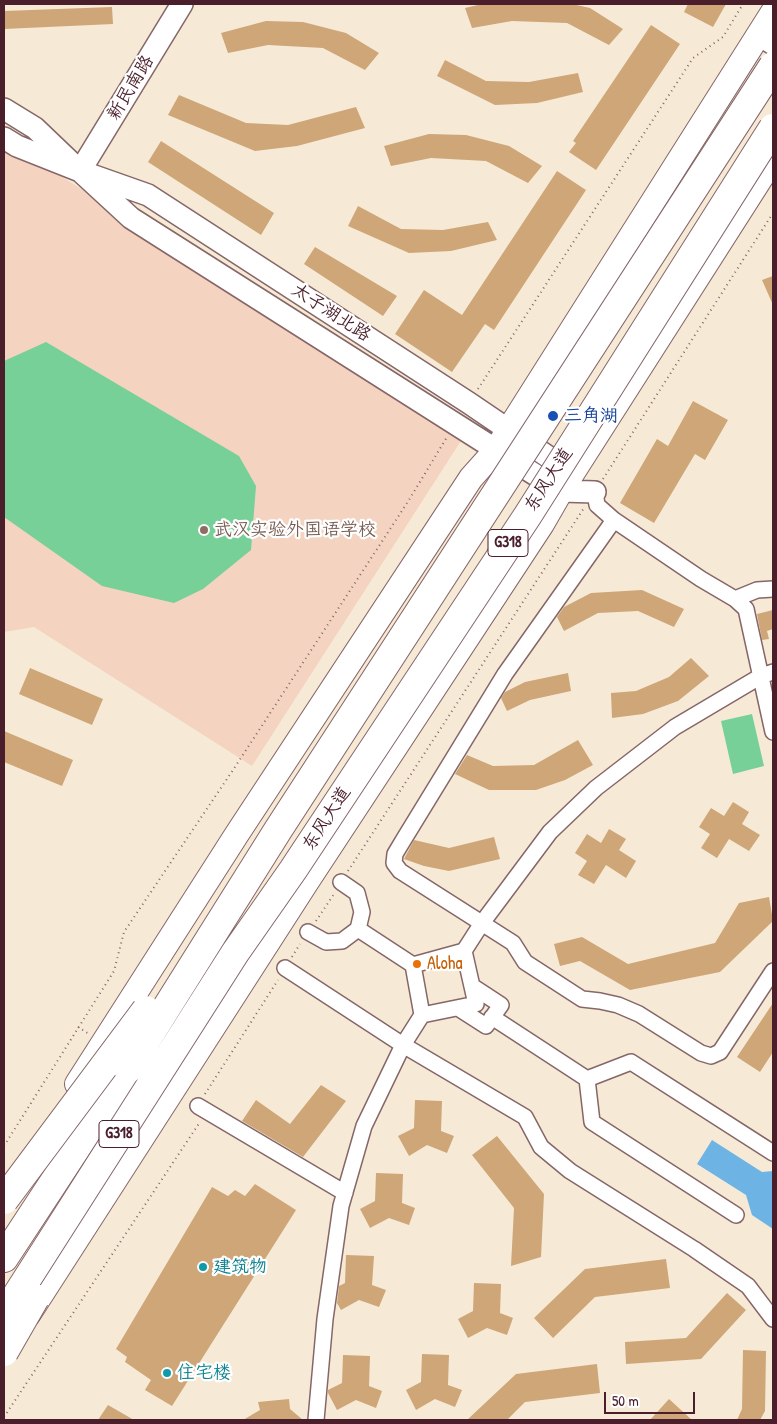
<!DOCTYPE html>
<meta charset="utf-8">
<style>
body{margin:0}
#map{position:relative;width:777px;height:1424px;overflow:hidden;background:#f6ead7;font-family:"Patrick Hand",sans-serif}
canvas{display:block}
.frame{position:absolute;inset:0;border:5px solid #4a1f2b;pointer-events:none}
.scale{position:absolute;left:604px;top:1392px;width:91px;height:22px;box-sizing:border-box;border:2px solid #4a1f2b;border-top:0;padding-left:6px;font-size:15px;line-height:18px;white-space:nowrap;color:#4a1f2b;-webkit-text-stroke:4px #fff;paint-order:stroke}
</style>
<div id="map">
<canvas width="777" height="1424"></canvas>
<div class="frame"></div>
<div class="scale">50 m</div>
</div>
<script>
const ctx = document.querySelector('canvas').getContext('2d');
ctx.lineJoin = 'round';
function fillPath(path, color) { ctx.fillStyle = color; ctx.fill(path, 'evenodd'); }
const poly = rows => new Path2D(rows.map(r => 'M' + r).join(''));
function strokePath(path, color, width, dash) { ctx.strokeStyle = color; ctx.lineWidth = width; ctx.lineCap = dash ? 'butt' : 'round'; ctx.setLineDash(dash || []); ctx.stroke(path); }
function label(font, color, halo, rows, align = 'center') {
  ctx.font = font + ' "Patrick Hand","LXGW WenKai TC",sans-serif'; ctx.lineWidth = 4.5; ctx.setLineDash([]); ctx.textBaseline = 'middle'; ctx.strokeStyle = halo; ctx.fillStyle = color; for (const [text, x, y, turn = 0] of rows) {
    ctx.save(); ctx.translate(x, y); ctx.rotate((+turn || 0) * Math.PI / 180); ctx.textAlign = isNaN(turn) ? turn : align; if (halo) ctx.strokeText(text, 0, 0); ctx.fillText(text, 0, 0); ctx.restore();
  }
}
const built = poly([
 [4,140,466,433,252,766,34,627,4,632]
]);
const green = poly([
 [46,342,239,456,256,486,251,550,203,589,174,603,102,586,4,517,4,361],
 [752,714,764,766,733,774,721,721]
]);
const water = poly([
 [712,1140,762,1172,773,1171,773,1229,752,1215,746,1195,697,1164]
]);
const building = poly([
 [482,4,572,4,590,8,623,29,609,45,567,23,512,21,472,28,465,8],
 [688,4,726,4,713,27,684,12],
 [112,7,113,24,4,29,4,11],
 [266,21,303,22,346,33,379,53,365,70,323,48,268,45,228,53,221,33],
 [651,25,680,44,596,170,569,152,576,143,573,141],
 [445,60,486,81,529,82,578,73,583,92,537,103,495,105,437,76],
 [179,95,246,123,288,125,356,107,365,128,297,146,255,151,168,115],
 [429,134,466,135,509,146,542,166,528,183,486,161,431,158,391,166,384,146],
 [161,141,274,213,261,235,148,162],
 [557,171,586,190,494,330,485,324,452,372,395,334,424,290,462,315],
 [358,206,401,229,443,230,488,222,497,240,451,251,409,253,348,226],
 [315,247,397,296,383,316,304,264],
 [773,276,773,305,762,280],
 [693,401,728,420,705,460,695,454,654,523,620,503,657,439,668,446],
 [642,590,684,609,674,627,638,611,598,613,564,631,557,617,564,607,591,593],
 [773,610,773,629,767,631,769,639,762,640,757,614],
 [691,658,709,676,678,701,643,714,612,718,611,693,636,691,669,677],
 [30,668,103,699,92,725,19,694],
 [568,673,571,691,530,700,507,711,501,698,505,692,525,682],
 [4,731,73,760,62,786,4,762],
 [578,740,593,765,565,780,536,790,489,790,455,774,467,755,493,766,534,765],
 [733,802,749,812,742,824,760,835,749,851,729,839,717,858,701,848,710,834,699,827,711,808,724,816],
 [609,829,626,839,619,850,636,861,626,878,606,865,594,884,578,875,587,861,575,853,587,834,601,843],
 [494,837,500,859,449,871,424,866,404,859,414,840,449,848],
 [769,897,773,921,720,972,630,990,580,961,560,966,554,944,582,937,628,964,715,943,739,903],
 [773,1003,773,1052,760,1072,737,1057],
 [321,1085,346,1101,303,1157,242,1121,256,1100,290,1124],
 [415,1100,442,1101,441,1131,454,1136,447,1153,427,1145,409,1156,398,1136,414,1128],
 [497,1136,544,1194,541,1257,511,1266,514,1208,472,1155],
 [376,1173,403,1174,402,1203,415,1208,409,1225,389,1218,370,1228,360,1209,375,1201],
 [255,1184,296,1210,172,1406,145,1390,151,1380,125,1362,127,1357,116,1349,212,1187,228,1196,235,1190,245,1196],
 [346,1255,374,1256,372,1285,386,1290,379,1307,359,1300,341,1310,337,1303,339,1286,345,1283],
 [666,1259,670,1288,595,1297,553,1338,534,1318,585,1269],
 [474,1283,501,1284,500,1313,513,1318,507,1335,487,1328,468,1338,458,1319,473,1311],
 [727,1293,746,1310,701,1359,626,1364,625,1342,686,1338],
 [743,1350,766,1351,765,1411,760,1420,737,1420,742,1409],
 [422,1354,449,1355,448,1385,462,1390,455,1407,435,1399,416,1410,406,1390,421,1382],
 [343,1355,370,1356,369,1386,382,1391,376,1408,356,1400,337,1410,328,1393,328,1390,342,1383],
 [597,1364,600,1393,525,1402,507,1420,467,1420,516,1374],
 [289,1399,290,1409,303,1420,243,1420,260,1410,258,1402],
 [669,1399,692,1420,650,1420],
 [108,1405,134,1420,98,1420]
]);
const path = poly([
 [478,389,693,58,723,37,743,4],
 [603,479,773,213],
 [348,871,584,508],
 [316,921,334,894],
 [292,957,300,944],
 [78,1027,89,1034],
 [205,1094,278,980],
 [4,1146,114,971,124,932,235,767,409,500,447,437],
 [4,1417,200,1122]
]);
const street = poly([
 [595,492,597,505,614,520,701,579,735,599,746,609,773,732],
 [614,520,505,674,404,839,395,854,394,863,400,871,513,943,525,962,582,999,600,1001,618,1005,639,1014,701,1053,711,1056,720,1052,773,971],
 [735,599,757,590,773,589],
 [358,929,413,965,422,1015,476,1004,464,951,413,965],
 [308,932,326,942,342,941,358,929,362,912,357,893,341,882],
 [464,951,482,923,550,832,596,788,675,727,761,676,773,672],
 [285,968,403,1045,525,1117,541,1147,570,1171,694,1249,748,1286,773,1319],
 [458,1008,486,1026,501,1005,472,986],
 [492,1017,587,1079,592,1122,736,1215],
 [587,1079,631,1062,773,1153],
 [198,1106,345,1193],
 [316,1420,325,1319,341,1206,364,1126,403,1045,422,1015]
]);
const secondary = poly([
 [759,35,773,44],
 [4,109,35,128,80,171,148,195,469,403,572,473],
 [4,138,17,146,80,171,131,218,561,491,595,492],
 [80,171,182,4]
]);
const primary = poly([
 [77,1084,237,834,471,478,496,450,509,429,773,12],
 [28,1315,308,880,542,524,561,491,773,159]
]);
const highway = poly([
 [4,1258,128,1069]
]);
const highwayBridge = poly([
 [128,1069,278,830,773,66],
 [4,1200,146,1010],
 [4,1315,235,953,293,870,528,515,773,128],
 [4,1352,35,1298]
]);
const markers = [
 [553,416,6,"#1a4fb4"],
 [204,530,5,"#8d6e63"],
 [417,964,5,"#e8710a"],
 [203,1267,5,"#0f9aa8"],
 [167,1373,5,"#0f9aa8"]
];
const shields = [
 [508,543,40],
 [119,1134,40]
];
const shieldNames = [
 ["G318",508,543],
 ["G318",119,1134]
];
const streetNames = [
 ["新民南路",131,88,-59],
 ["太子湖北路",331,313,33],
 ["东风大道",549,480,-57],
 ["东风大道",327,819,-57]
];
const transitNames = [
 ["三角湖",564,416]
];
const educationNames = [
 ["武汉实验外国语学校",214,530]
];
const foodNames = [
 ["Aloha",427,964]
];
const cultureNames = [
 ["建筑物",213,1267],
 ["住宅楼",177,1373]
];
fillPath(built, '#f4d3c1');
fillPath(green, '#77d097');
fillPath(water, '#6db4e4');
fillPath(building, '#cea677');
strokePath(street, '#866667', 18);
strokePath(secondary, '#866667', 24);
strokePath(primary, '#866667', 26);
strokePath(highway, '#866667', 30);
strokePath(path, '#866667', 2, [1, 4]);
strokePath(street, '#fff', 15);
strokePath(secondary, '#fff', 21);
strokePath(primary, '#fff', 24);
strokePath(highway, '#fff', 28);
strokePath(highwayBridge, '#866667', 30, []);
strokePath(highwayBridge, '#fff', 28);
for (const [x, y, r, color] of markers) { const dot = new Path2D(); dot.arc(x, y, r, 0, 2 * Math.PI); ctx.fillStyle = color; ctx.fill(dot); strokePath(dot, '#fff', 2); }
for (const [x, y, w] of shields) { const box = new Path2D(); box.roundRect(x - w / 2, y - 13.5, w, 27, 4); ctx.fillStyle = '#fff'; ctx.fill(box); strokePath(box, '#4a1f2b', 1); }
label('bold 16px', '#4a1f2b', null, shieldNames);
label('18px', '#4a1f2b', '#fff', streetNames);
label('18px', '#164399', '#fff', transitNames, 'left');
label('18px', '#785e54', '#fff', educationNames, 'left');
label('18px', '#c56008', '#fff', foodNames, 'left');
label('18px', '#0d838f', '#fff', cultureNames, 'left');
</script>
